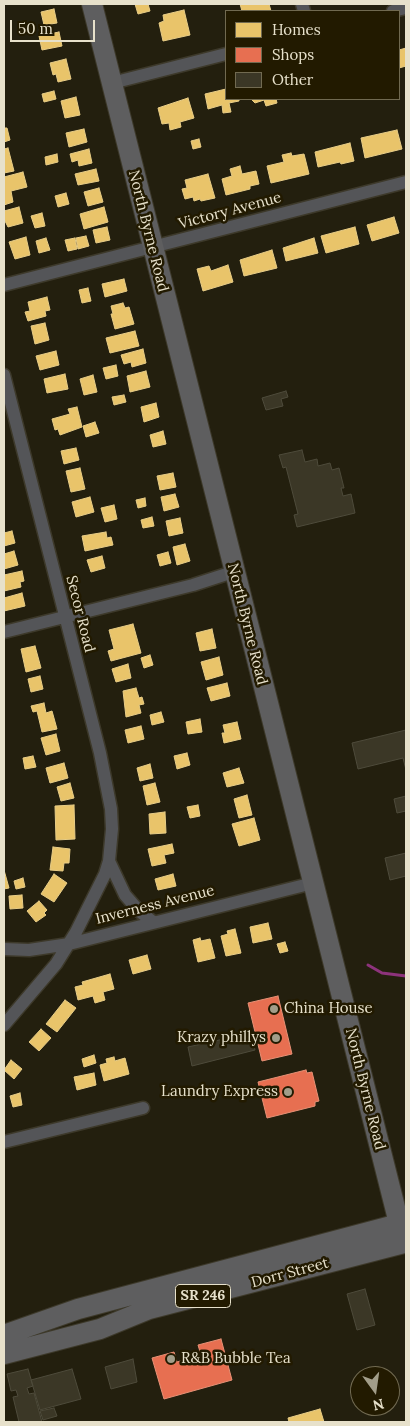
<!DOCTYPE html>
<style>
body{margin:0}
#map{position:relative;width:410px;height:1426px;overflow:hidden;background:#231f0e;font-family:Lora,serif}
canvas{display:block}
.frame{position:absolute;inset:0;border:5px solid #e7e1cb;pointer-events:none}
.legend{position:absolute;left:225px;top:10px;width:175px;height:90px;box-sizing:border-box;background:#221a00;border:1px solid #716a51;margin:0;padding:6px 9px;list-style:none;font-size:15px;color:#e7e1cb}
.legend li{display:flex;align-items:center;gap:10px;height:25px}
.legend b{width:25px;border:1px solid #716a51}
.north{position:absolute;left:350px;top:1366px;width:50px;height:50px;box-sizing:border-box;background:#221a00;border:1px solid #716a51;border-radius:50%;rotate:166deg;font-size:14px;font-weight:700;line-height:20px;text-align:center;color:#e7e1cb}
.north::after{content:'';display:block;margin:auto;width:18px;height:22px;background:#a29d89;clip-path:polygon(50% 0,100% 100%,50% 72%,0 100%)}
.scale{position:absolute;left:10px;top:20px;width:85px;height:22px;box-sizing:border-box;border:2px solid #e7e1cb;border-top:0;padding-left:6px;font-size:15px;line-height:18px;white-space:nowrap;color:#e7e1cb;-webkit-text-stroke:4px #221a00;paint-order:stroke}
</style>
<div id="map">
<canvas width="410" height="1426"></canvas>
<div class="frame"></div>
<ul class="legend">
<li><b style="height:14px;background:#e9c46a"></b>Homes</li>
<li><b style="height:14px;background:#e76f51"></b>Shops</li>
<li><b style="height:14px;background:#3b3726"></b>Other</li>
</ul>
<div class="north">N</div>
<div class="scale">50 m</div>
</div>
<script>
const ctx = document.querySelector('canvas').getContext('2d');
ctx.lineJoin = 'round';
function fillPath(path, color) { ctx.fillStyle = color; ctx.fill(path, 'evenodd'); }
const poly = rows => new Path2D(rows.map(r => 'M' + r).join(''));
function strokePath(path, color, width, dash) { ctx.strokeStyle = color; ctx.lineWidth = width; ctx.lineCap = dash ? 'butt' : 'round'; ctx.setLineDash(dash || []); ctx.stroke(path); }
function label(font, color, halo, rows, align = 'center') {
  ctx.font = font + ' Lora,serif'; ctx.lineWidth = 5; ctx.setLineDash([]); ctx.textBaseline = 'middle'; ctx.strokeStyle = halo; ctx.fillStyle = color; for (const [text, x, y, turn = 0] of rows) {
    ctx.save(); ctx.translate(x, y); ctx.rotate((+turn || 0) * Math.PI / 180); ctx.textAlign = isNaN(turn) ? turn : align; if (halo) ctx.strokeText(text, 0, 0); ctx.fillText(text, 0, 0); ctx.restore();
  }
}
const homes = poly([
 [135,4,148,4,150,11,138,14,135,4],
 [240,4,269,4,271,11,242,11,240,4],
 [54,9,57,23,44,25,41,12,54,9],
 [184,10,190,35,163,41,159,23,164,21,163,15,184,10],
 [59,32,62,46,42,50,39,36,59,32],
 [406,48,406,66,399,68,399,50,406,48],
 [66,59,71,79,58,82,56,74,53,75,50,63,66,59],
 [226,89,226,99,239,99,239,101,229,103,231,112,223,113,222,105,208,109,205,94,226,89],
 [54,91,56,99,44,102,42,94,54,91],
 [76,97,80,115,65,118,61,101,76,97],
 [188,98,194,118,180,122,181,127,170,130,169,123,162,124,158,108,188,98],
 [251,99,276,99,277,103,266,106,264,100,255,103,251,99],
 [4,128,7,128,10,140,4,142,4,128],
 [84,129,87,142,69,147,66,133,84,129],
 [397,130,402,149,365,158,361,138,397,130],
 [199,139,201,147,193,149,191,141,199,139],
 [350,143,354,161,341,164,340,162,318,167,315,152,350,143],
 [8,148,14,171,4,173,4,149,8,148],
 [89,149,92,163,79,166,78,160,72,162,70,154,89,149],
 [291,153,292,156,304,154,309,174,271,183,267,166,284,162,282,155,291,153],
 [57,154,58,162,46,165,45,157,57,154],
 [240,166,242,174,256,171,259,184,250,186,250,189,226,195,222,179,232,176,230,169,240,166],
 [96,169,99,181,78,185,75,174,96,169],
 [23,172,27,187,11,191,13,202,4,205,4,177,23,172],
 [208,174,215,198,201,201,200,199,194,201,193,197,185,199,182,189,187,188,185,180,208,174],
 [99,188,103,202,88,206,84,192,99,188],
 [66,193,69,204,58,207,55,196,66,193],
 [19,207,23,223,8,227,4,219,4,211,19,207],
 [104,207,108,222,84,229,80,214,104,207],
 [42,213,45,226,35,228,31,216,42,213],
 [394,217,399,233,372,241,367,225,394,217],
 [107,227,110,240,96,243,93,230,107,227],
 [355,227,359,244,326,253,321,236,355,227],
 [86,236,89,246,78,249,76,238,86,236],
 [26,237,30,255,15,259,9,242,26,237],
 [46,238,50,250,39,253,36,241,46,238],
 [75,238,77,249,68,251,65,240,75,238],
 [314,238,318,253,286,261,283,248,314,238],
 [272,250,277,268,244,276,240,260,272,250],
 [228,265,233,282,203,291,197,269,209,266,211,271,228,265],
 [124,279,127,291,105,297,102,284,124,279],
 [88,288,91,301,82,303,79,290,88,288],
 [47,297,50,310,45,311,46,316,28,321,25,312,30,311,28,302,47,297],
 [123,303,125,308,129,307,134,324,115,329,111,314,113,314,111,306,123,303],
 [45,323,49,340,35,344,31,326,45,323],
 [135,331,139,346,110,353,106,338,135,331],
 [143,349,146,363,132,367,131,362,124,364,121,355,143,349],
 [56,351,59,365,40,370,36,356,56,351],
 [116,365,118,376,106,379,103,368,116,365],
 [146,371,150,387,130,392,127,376,146,371],
 [65,374,68,389,47,393,44,379,65,374],
 [93,375,97,392,84,395,80,379,93,375],
 [124,395,126,402,114,405,112,397,124,395],
 [156,403,159,417,144,422,141,407,156,403],
 [77,407,82,427,60,435,58,429,55,430,52,419,70,414,68,409,77,407],
 [95,422,99,433,86,437,83,426,95,422],
 [163,431,166,444,153,447,150,435,163,431],
 [76,448,79,460,64,464,61,451,76,448],
 [80,468,85,489,71,492,66,471,80,468],
 [173,473,176,487,160,490,157,476,173,473],
 [175,494,179,507,164,511,161,497,175,494],
 [90,497,94,512,76,517,72,502,90,497],
 [145,498,146,506,138,508,136,500,145,498],
 [114,505,117,519,105,522,101,508,114,505],
 [152,517,154,526,143,528,141,520,152,517],
 [180,518,183,533,169,536,166,521,180,518],
 [12,531,15,543,4,546,4,533,12,531],
 [106,532,107,538,111,537,113,545,85,551,82,536,106,532],
 [185,544,190,561,177,565,173,547,185,544],
 [14,551,18,565,4,569,4,554,14,551],
 [168,552,171,563,160,566,157,555,168,552],
 [102,556,105,568,91,572,87,560,102,556],
 [22,571,24,581,20,582,21,587,4,591,4,575,22,571],
 [22,593,25,606,4,611,4,598,22,593],
 [133,624,141,653,111,661,108,651,114,649,109,630,133,624],
 [212,629,216,648,200,651,196,633,212,629],
 [35,646,41,668,26,672,21,649,35,646],
 [150,655,153,665,144,668,141,658,150,655],
 [219,657,223,675,206,680,201,662,219,657],
 [128,664,131,678,116,682,112,669,128,664],
 [40,676,43,689,31,692,28,679,40,676],
 [227,683,230,696,211,701,207,688,227,683],
 [136,688,139,698,142,697,144,704,139,705,141,713,126,717,123,691,136,688],
 [44,703,46,713,52,711,57,729,42,732,37,711,33,712,31,706,44,703],
 [161,712,164,722,152,725,150,715,161,712],
 [200,719,202,732,188,734,186,722,200,719],
 [237,722,241,739,224,743,222,733,225,733,223,725,237,722],
 [141,726,144,739,128,743,125,730,141,726],
 [56,734,60,751,46,755,41,738,56,734],
 [187,753,190,765,177,769,174,756,187,753],
 [33,756,36,767,25,769,23,758,33,756],
 [64,763,68,778,50,783,46,768,64,763],
 [150,764,153,778,140,781,137,768,150,764],
 [239,768,244,783,227,787,223,773,239,768],
 [70,783,74,798,61,801,57,787,70,783],
 [155,783,160,802,147,805,143,786,155,783],
 [247,795,252,815,239,818,234,799,247,795],
 [74,805,75,839,56,840,55,806,74,805],
 [198,805,200,816,190,818,187,807,198,805],
 [165,812,166,833,150,834,149,814,165,812],
 [254,818,260,840,239,846,232,824,254,818],
 [172,844,174,853,164,855,166,863,152,866,148,849,172,844],
 [53,847,70,849,69,863,64,863,63,871,50,870,53,847],
 [4,870,9,888,4,889,4,870],
 [54,874,67,883,54,902,41,894,54,874],
 [173,874,176,886,158,890,155,879,173,874],
 [23,878,25,887,16,889,14,881,23,878],
 [22,895,23,908,10,909,9,896,22,895],
 [39,901,47,910,44,913,46,915,36,922,27,911,39,901],
 [268,923,272,939,253,943,250,927,268,923],
 [235,929,241,953,226,956,221,936,228,934,227,931,235,929],
 [200,938,201,941,210,939,215,958,198,962,193,940,200,938],
 [285,942,288,951,280,953,277,944,285,942],
 [147,955,151,969,133,974,129,960,147,955],
 [110,974,114,989,103,992,105,1000,95,1003,93,996,78,1000,75,987,83,985,82,982,110,974],
 [65,1000,76,1008,57,1032,46,1024,65,1000],
 [41,1029,51,1038,39,1051,29,1042,41,1029],
 [94,1055,96,1063,84,1067,82,1059,94,1055],
 [114,1057,115,1061,125,1058,129,1074,104,1081,100,1065,107,1063,106,1059,114,1057],
 [11,1060,22,1069,14,1079,4,1070,11,1060],
 [94,1073,96,1085,77,1090,74,1077,94,1073],
 [20,1093,22,1105,13,1107,10,1096,20,1093],
 [320,1409,324,1422,289,1422,288,1418,320,1409]
]);
const shops = poly([
 [278,996,292,1054,262,1061,248,1003,278,996],
 [306,1070,307,1073,312,1072,319,1101,315,1102,315,1106,267,1118,258,1082,306,1070],
 [221,1339,232,1380,164,1399,152,1358,174,1352,177,1362,201,1355,198,1345,221,1339]
]);
const stream = poly([
 [368,965,382,973,406,976]
]);
const building = poly([
 [286,391,288,397,281,399,283,406,266,410,262,398,286,391],
 [302,450,305,462,317,459,318,466,330,463,332,470,339,468,344,488,341,488,343,496,351,494,355,513,297,527,294,515,298,514,286,467,283,468,279,455,302,450],
 [406,730,406,770,403,758,358,769,352,743,406,730],
 [406,796,406,811,397,813,394,799,406,796],
 [406,853,406,876,390,880,385,858,406,853],
 [251,1033,255,1050,192,1066,188,1047,251,1033],
 [365,1289,375,1325,357,1330,347,1294,365,1289],
 [133,1359,137,1382,111,1389,105,1367,133,1359],
 [28,1369,33,1386,27,1388,29,1394,34,1393,42,1422,19,1422,13,1397,18,1396,16,1390,11,1391,7,1374,28,1369],
 [72,1369,81,1399,40,1410,31,1380,72,1369],
 [54,1408,57,1416,43,1420,40,1411,54,1408]
]);
const minor = poly([
 [302,4,304,11],
 [393,11,406,8],
 [112,83,226,54],
 [4,285,406,182],
 [4,375,100,753,111,809,112,829,109,861,105,874,76,932,56,964,4,1025],
 [4,632,193,585,233,572],
 [109,861,125,895,139,911,153,922],
 [4,949,29,950,69,944,313,883],
 [4,1142,143,1108]
]);
const primary = poly([
 [4,1335,78,1309,399,1224],
 [4,1354,100,1329,149,1309,404,1243,92,4]
]);
const markers = [
 [274,1009,5,"#a29d89"],
 [276,1038,5,"#a29d89"],
 [288,1092,5,"#a29d89"],
 [171,1359,5,"#a29d89"]
];
const shields = [
 [203,1296,55]
];
const shieldNames = [
 ["SR 246",203,1296]
];
const streetNames = [
 ["Victory Avenue",230,211,-15],
 ["North Byrne Road",148,231,76],
 ["Secor Road",80,614,76],
 ["North Byrne Road",247,624,76],
 ["Inverness Avenue",155,905,-14],
 ["North Byrne Road",365,1089,76],
 ["Dorr Street",290,1273,-15]
];
const poiNames = [
 ["China House",284,1009],
 ["Krazy phillys",266,1038,"right"],
 ["Laundry Express",278,1092,"right"],
 ["R&B Bubble Tea",181,1359]
];
fillPath(homes, '#e9c46a');
strokePath(homes, '#e8cd87', 1);
fillPath(shops, '#e76f51');
strokePath(shops, '#e79176', 1);
strokePath(stream, '#8d337c', 3);
fillPath(building, '#3b3726');
strokePath(building, '#4e4b3b', 1);
strokePath(minor, '#3d392a', 15);
strokePath(primary, '#3d392a', 22);
strokePath(minor, '#545558', 12);
strokePath(primary, '#5e5e5f', 20);
for (const [x, y, r, color] of markers) { const dot = new Path2D(); dot.arc(x, y, r, 0, 2 * Math.PI); ctx.fillStyle = color; ctx.fill(dot); strokePath(dot, '#221a00', 2); }
for (const [x, y, w] of shields) { const box = new Path2D(); box.roundRect(x - w / 2, y - 11.5, w, 23, 4); ctx.fillStyle = '#221a00'; ctx.fill(box); strokePath(box, '#e7e1cb', 1); }
label('bold 14px', '#e7e1cb', null, shieldNames);
label('15px', '#e7e1cb', '#221a00', streetNames);
label('15px', '#e7e1cb', '#221a00', poiNames, 'left');
</script>
